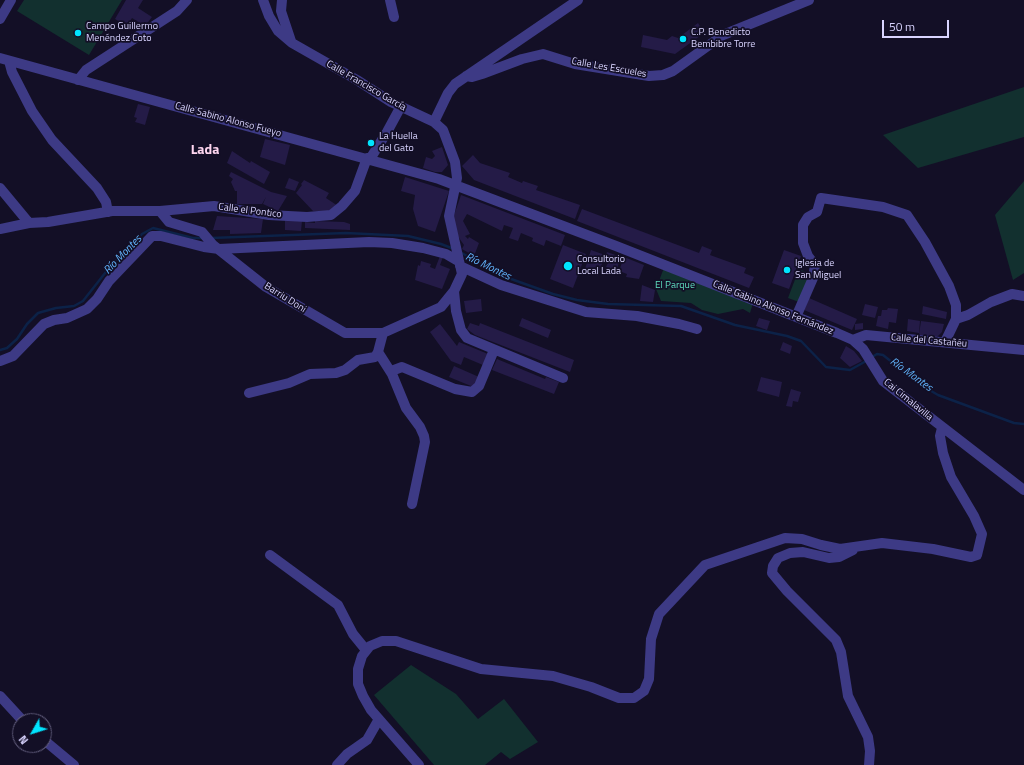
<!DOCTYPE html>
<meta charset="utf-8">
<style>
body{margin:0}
#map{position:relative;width:1024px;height:765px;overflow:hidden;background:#130f26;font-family:"Titillium Web",sans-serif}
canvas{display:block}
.north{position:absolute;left:12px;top:713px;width:40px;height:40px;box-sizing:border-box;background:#130f26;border:1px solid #625e7d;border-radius:50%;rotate:231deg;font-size:11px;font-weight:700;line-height:16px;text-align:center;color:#d9d4ff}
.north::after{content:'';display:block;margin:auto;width:14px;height:18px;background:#00e5ff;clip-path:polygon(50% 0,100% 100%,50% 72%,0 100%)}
.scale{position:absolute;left:882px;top:20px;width:67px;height:18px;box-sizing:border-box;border:2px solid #d9d4ff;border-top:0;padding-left:5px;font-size:12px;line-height:14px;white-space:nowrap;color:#d9d4ff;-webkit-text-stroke:3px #130f26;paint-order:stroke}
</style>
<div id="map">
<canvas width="1024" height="765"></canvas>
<div class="north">N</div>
<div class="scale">50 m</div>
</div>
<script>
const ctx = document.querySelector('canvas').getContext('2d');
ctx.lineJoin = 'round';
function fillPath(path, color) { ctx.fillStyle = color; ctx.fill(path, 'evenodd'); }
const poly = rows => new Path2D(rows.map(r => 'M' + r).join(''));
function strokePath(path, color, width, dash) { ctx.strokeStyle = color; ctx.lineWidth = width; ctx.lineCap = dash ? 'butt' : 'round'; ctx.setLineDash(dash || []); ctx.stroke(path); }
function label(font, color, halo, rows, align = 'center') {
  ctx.font = font + ' "Titillium Web",sans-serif'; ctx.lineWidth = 3.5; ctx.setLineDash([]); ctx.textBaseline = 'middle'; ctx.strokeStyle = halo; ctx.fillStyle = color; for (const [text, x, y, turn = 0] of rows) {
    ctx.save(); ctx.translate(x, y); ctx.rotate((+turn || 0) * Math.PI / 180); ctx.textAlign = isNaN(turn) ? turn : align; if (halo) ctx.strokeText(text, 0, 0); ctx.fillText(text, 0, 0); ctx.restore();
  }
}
const green = poly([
 [24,0,122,0,89,55,17,11],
 [1024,87,1024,137,918,168,883,135],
 [1024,181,1024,273,1013,280,995,215],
 [665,265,754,300,750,313,743,309,718,314,702,310,691,303,661,301,656,289],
 [799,269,811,274,799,302,788,298],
 [411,665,456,694,478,719,504,699,538,742,510,759,501,752,485,765,434,765,374,695]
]);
const stream = poly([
 [211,238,346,233,408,236,441,244,454,249],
 [460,252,500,275,553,294,577,300,608,304,681,306,735,325,787,336,801,341,826,367,850,370,868,360],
 [0,350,7,348,17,339,27,324,38,313,56,308,74,306,83,301,113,263,128,250,142,234,153,228,193,238,204,238],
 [872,357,877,354,883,355,921,385,938,395,1014,423,1024,424]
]);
const building = poly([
 [126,0,143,0,138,8,152,17,145,26,132,18,127,26,115,19],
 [698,23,704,33,675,54,641,47,643,35,667,40,672,36,678,38],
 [138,104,150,107,145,125,135,122,137,118,134,117],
 [265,139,290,145,285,165,260,157],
 [442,147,448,165,442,172,435,172,423,168,426,157,432,159,435,156,432,151],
 [232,151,250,163,251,161,270,172,264,184,227,163],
 [473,155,480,163,510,173,508,177,522,183,523,181,538,186,536,190,580,205,575,219,474,180,462,166],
 [231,172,271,192,287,196,278,211,263,204,266,197,262,204,237,204,237,191,235,191,231,182,233,179,229,176],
 [405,177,449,191,435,232,418,226,413,209,415,195,401,191],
 [289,178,299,182,295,191,285,188],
 [304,180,329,193,326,198,341,208,334,211,313,211,296,193,302,185,301,184],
 [461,195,565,235,561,246,546,240,544,246,532,241,533,238,521,233,518,241,509,238,513,228,504,225,502,231,467,214,463,221,470,234,465,236,468,239,469,237,479,243,474,256,462,249,464,245,457,235,453,218],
 [582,209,699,253,702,246,712,250,710,255,746,268,744,273,754,277,749,288,577,221],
 [217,216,263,219,261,233,230,234,230,230,213,230],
 [285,220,302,221,301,231,285,230],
 [315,221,344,222,350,224,350,230,305,228,305,222,315,223],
 [563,245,586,254,573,288,550,279],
 [591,250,605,255,598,276,584,272],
 [784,250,801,256,789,289,772,283],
 [607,252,621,257,616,271,606,267,608,263,604,261],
 [440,256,443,257,440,265,450,269,442,289,415,280,418,265,420,266,421,261,431,264,430,267,435,269],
 [624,257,644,265,639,279,626,277,627,274,619,271],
 [642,285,655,290,653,302,640,301],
 [809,298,857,319,852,330,804,310],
 [481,299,482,311,466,313,464,301],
 [865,304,878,307,875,318,862,315],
 [923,306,947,312,946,319,922,314],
 [888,308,898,309,896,323,889,322,888,329,876,326,878,316,881,316,882,310,887,310],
 [522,318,551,330,548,338,519,326],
 [759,318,770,321,767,330,756,326],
 [908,319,920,321,919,333,907,331],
 [921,321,944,324,942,332,937,337,919,335],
 [470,323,479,326,480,323,574,360,570,372,475,335,467,329],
 [863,323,863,329,855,330,855,324],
 [440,324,457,346,459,342,488,354,483,365,464,357,461,365,451,361,430,332],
 [783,342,792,346,790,354,780,350],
 [846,346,854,351,862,361,850,367,840,358],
 [497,359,545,379,546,377,559,382,554,394,492,370],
 [454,366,479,377,475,385,471,386,449,377],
 [761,377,782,382,779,397,757,391],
 [791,389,801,392,798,402,793,401,792,407,786,406]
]);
const minor = poly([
 [282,0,281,11,291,41],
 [390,0,394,17],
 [0,19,11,0],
 [0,58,439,179,616,246,837,333,853,340,863,349,883,381,1024,490],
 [9,61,12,72,32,111,52,140,97,188,106,202,108,212],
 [466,76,472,77,482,74,522,59,543,54,575,64,649,76,663,75,673,71,723,35,809,0],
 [78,80,86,70,177,11,187,0],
 [434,122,448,93,455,84,578,0],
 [370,159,387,132,400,108],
 [0,188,29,223],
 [160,211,169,222,202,232,213,245,266,287,345,333,383,333,441,307,454,291,462,274,449,216,457,178,455,162,443,130,434,122,419,115,391,102,357,80,292,43,278,31,269,16,263,0],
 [0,229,29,223,48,222,112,211,160,211,214,206,269,215,307,217,331,215,342,206,355,191,367,158],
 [460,266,501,285,586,312,637,316,679,324,697,329],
 [454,291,456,311,461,330,467,338,563,378],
 [796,317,813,278,815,265,808,256,803,243,803,225,808,217,817,212,821,198,883,207,907,215,925,242,949,286,956,305,956,319,945,342],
 [956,319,968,315,991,302,1012,294,1024,296],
 [853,340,866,335,1024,350],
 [378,352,392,374,406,408,420,427,424,436,425,442,412,504],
 [0,361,13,356,44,324,54,320,67,318,87,309,97,299,109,281,152,236,161,236,204,247,219,249,369,242,392,243,423,248,446,254,458,261],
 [392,374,394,370,402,367,455,389,472,392,479,386,494,350],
 [249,393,289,383,310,374,336,373,345,370,358,360,375,357,378,352,383,333],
 [853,550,839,557,829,558,803,552,790,553,778,558,773,566,772,573,787,591,836,640,841,652,848,696,868,737,870,751,869,765],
 [270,555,338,605,353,634,366,650],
 [0,696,23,721],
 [44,740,74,765],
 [337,765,347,754,367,740,379,719],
 [419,765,371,710,363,696,358,684,358,669,362,656,370,646,382,641,396,641,481,669,553,676,591,687,619,698,634,698,644,691,649,679,651,639,659,614,705,565,785,538,802,539,821,545,840,549,882,543,933,549,971,557,977,555,982,534,974,516,951,477,943,453,940,436,942,428]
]);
const markers = [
 [78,33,4,"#00e5ff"],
 [683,39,4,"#00e5ff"],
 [371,143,4,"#00e5ff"],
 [568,266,5,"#00e5ff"],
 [787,270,4,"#00e5ff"]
];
const poiNames = [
 ["Campo Guillermo",86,27],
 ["Menéndez Coto",86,39],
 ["C.P. Benedicto",691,33],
 ["Bembibre Torre",691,45],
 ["La Huella",379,137],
 ["del Gato",379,149],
 ["Consultorio",577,260],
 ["Local Lada",577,272],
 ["Iglesia de",795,264],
 ["San Miguel",795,276]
];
const streetNames = [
 ["Calle Les Escueles",609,68,10],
 ["Calle Francisco García",366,86,30],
 ["Calle Sabino Alonso Fueyo",228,120,15],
 ["Calle el Pontico",250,211,7],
 ["Barriu Doni",285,298,32],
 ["Calle Gabino Alonso Fernández",773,308,22],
 ["Calle del Castañéu",929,341,5],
 ["Cai Cimalavilla",908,400,39]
];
const parkNames = [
 ["El Parque",675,286]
];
const waterNames = [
 ["Río Montes",123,255,-46],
 ["Río Montes",488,267,26],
 ["Río Montes",911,375,36]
];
const districtNames = [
 ["Lada",205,151]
];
fillPath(green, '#12302f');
strokePath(stream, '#0c2248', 2.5);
fillPath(building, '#241b47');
strokePath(minor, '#3d3a85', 10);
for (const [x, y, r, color] of markers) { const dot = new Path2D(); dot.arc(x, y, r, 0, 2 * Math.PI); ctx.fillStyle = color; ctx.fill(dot); strokePath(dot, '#130f26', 1.5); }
label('10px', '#d9d4ff', '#130f26', poiNames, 'left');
label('10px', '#d9d4ff', '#130f26', streetNames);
label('10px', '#5fe0c0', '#130f26', parkNames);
label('italic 11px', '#62b6ff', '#130f26', waterNames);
label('bold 14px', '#ffd6f0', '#130f26', districtNames);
</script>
